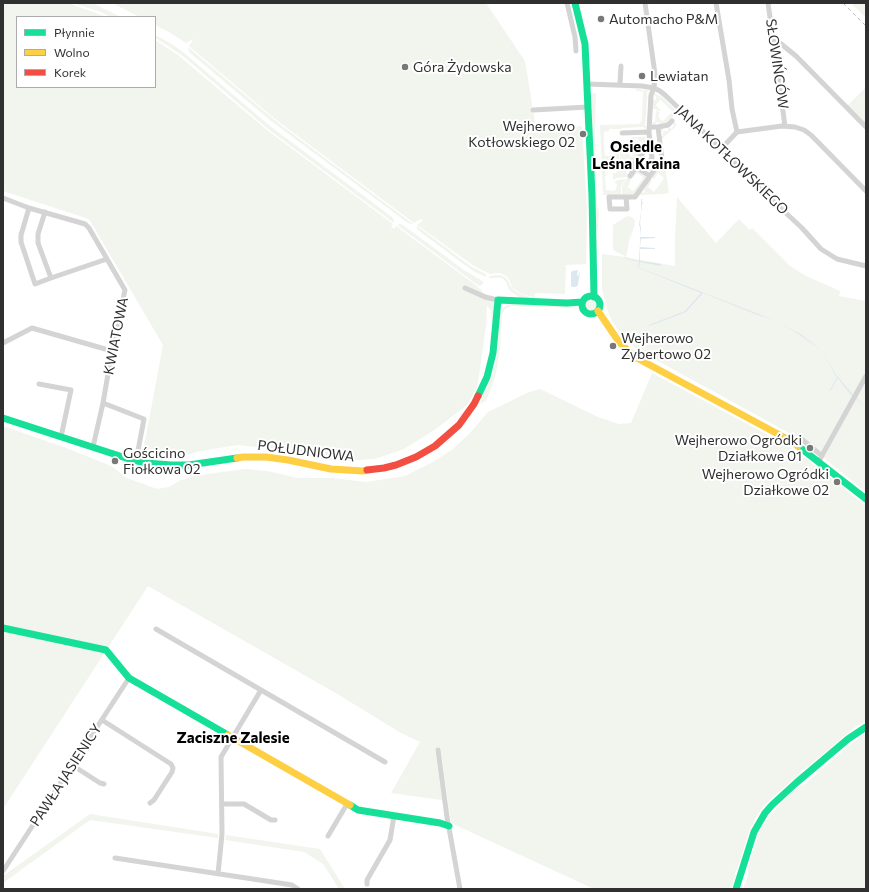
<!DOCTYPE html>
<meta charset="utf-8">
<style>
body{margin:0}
#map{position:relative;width:869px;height:892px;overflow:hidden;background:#fff;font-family:Commissioner,sans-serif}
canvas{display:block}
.frame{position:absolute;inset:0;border:4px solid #303030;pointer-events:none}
.legend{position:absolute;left:16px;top:16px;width:140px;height:72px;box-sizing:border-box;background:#fff;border:1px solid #acacac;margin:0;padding:5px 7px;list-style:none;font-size:12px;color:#303030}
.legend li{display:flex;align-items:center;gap:8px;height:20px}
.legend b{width:20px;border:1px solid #acacac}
</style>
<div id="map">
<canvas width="869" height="892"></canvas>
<div class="frame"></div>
<ul class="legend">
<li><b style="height:5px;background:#16e098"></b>Płynnie</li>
<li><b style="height:5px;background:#ffcf43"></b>Wolno</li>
<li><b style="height:5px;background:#f24e42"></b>Korek</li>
</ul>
</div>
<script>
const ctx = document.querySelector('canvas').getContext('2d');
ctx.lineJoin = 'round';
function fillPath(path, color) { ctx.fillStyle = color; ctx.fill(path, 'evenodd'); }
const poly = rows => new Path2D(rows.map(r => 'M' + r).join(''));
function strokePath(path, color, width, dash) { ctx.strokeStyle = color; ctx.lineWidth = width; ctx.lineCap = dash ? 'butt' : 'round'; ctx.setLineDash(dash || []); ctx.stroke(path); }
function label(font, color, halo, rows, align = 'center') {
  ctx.font = font + ' Commissioner,sans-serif'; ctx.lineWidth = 4; ctx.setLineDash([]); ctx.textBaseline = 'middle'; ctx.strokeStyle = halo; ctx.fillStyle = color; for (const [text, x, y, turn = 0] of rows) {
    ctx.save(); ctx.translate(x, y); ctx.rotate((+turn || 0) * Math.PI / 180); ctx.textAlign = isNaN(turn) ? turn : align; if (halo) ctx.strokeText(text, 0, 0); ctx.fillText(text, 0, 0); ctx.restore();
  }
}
const green = poly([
 [3,3,68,3,107,17,17,17,17,87,155,87,155,40,178,55,267,130,393,224,391,227,394,229,396,226,477,286,492,301,494,302,494,319,492,323,491,311,487,305,486,325,479,376,477,387,468,404,436,429,404,449,375,459,341,461,314,458,294,448,265,448,237,445,196,452,183,456,151,455,143,452,163,345,89,219,3,191],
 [73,3,92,3,121,17,111,17,98,11],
 [112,3,486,3,525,61,536,128,582,126,587,210,586,264,566,265,565,294,540,293,534,294,535,298,520,293,512,287,510,281,506,276,500,273,490,274,474,266,417,225,422,221,422,219,417,221,414,223,275,119,189,46,193,40,193,39,186,43,169,32,155,25,155,17,140,17],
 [851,3,863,3,866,6,866,18],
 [155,35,170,43,183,52,270,126,392,217,394,220,394,223,268,129,184,57,168,46,155,38],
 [188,47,277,122,413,224,411,224,408,223,271,121,189,52],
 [866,87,866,125,847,106],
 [637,89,651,91,647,92,647,96,650,96,647,97,645,126,648,126,648,127,647,126,645,129,646,130,644,130,644,127,622,128,622,129,609,129,609,131,604,132,604,146,605,156,612,156,614,155,616,150,613,148,616,145,619,145,619,160,618,161,610,162,610,165,605,167,606,176,605,176,606,190,610,190,610,191,616,190,617,184,614,183,617,180,626,179,621,186,621,195,603,195,600,125,639,124,642,120,643,91,636,91],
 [596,93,595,129,597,206,598,208,599,213,598,230,597,231,594,218,589,94],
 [654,93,663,98,679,113,677,112,671,119,677,125,661,140,669,193,664,194,638,195,641,191,643,193,645,191,643,190,646,187,645,186,650,178,652,180,648,187,654,192,663,180,664,178,658,173,654,179,651,177,657,169,659,171,661,169,658,167,659,166,661,168,663,166,661,164,660,136,663,136,663,131,660,131,661,129,663,128,663,131,668,131,668,127,671,129,674,125,669,120,667,122,668,123,661,124,660,125,659,122,655,123,656,126,653,124,652,122,655,122,656,110,658,112,660,113,658,116,661,120,663,121,669,115,672,111,661,100,660,100,656,105,661,111,658,111,656,109,653,109,653,100,656,100,656,96,653,95],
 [646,134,648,137,645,138,645,142,648,142,648,144,646,143,638,155,639,156,638,157,637,156,631,165,633,167,631,165,629,168,620,161,620,146,623,142,629,146,626,152,632,157,642,143,636,138,632,144,630,143,629,144,628,143,633,137,646,137],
 [613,163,620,163,628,169,626,173,628,175,626,177,616,178,614,180,613,180,613,173,617,173,617,170,618,170,618,168,616,166,613,165],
 [637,170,647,176,646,178,634,195,622,195,622,186,628,177,631,179,628,187,633,191,642,180,643,177,637,173,633,178,631,177],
 [677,197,716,243,739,219,750,230,752,228,790,266,806,276,840,291,839,296,866,301,866,371,821,454,798,438,638,350,625,340,612,321,607,309,602,289,602,254,625,257,623,255,616,252,613,249,613,225,627,216,632,217,635,221,634,227,629,241,627,254,625,257,675,266,675,239],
 [400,224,403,225,464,270,484,282,482,285,479,286,397,225],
 [417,226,472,267,486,274,486,277,475,272,462,263,419,231,417,229],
 [496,275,499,275,505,277,509,282,511,287,518,293,535,299,522,298,517,296,509,290,506,282,502,278,489,278,490,276],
 '585 305a6 6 0 1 1 12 0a6 6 0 1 1-12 0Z',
 [511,304,561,305,573,307,572,308,511,306,505,309,502,314,500,349,496,373,492,386,486,401,481,403,481,400,491,379,496,362,498,347,500,313,504,307,508,305,511,305],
 [652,373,790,447,809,461,866,506,866,721,854,728,804,770,803,769,800,772,801,773,775,795,763,807,758,814,750,829,737,870,736,870,735,874,736,875,731,889,594,889,451,823,441,752,435,749,442,800,391,793,420,742,401,733,339,695,148,586,3,809,3,426,69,449,111,466,127,478,157,489,169,487,179,481,193,476,245,469,267,471,298,478,332,478,366,482,405,476,431,463,453,449,470,433,488,412,529,392,540,389,598,417,619,424,631,423],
 [866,379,866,492,824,458],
 [866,733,866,889,743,889,748,876,748,867,756,843,762,827,770,815,788,796,803,784,804,785,807,782,851,744],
 [90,814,218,834,218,838,90,820,3,883,3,876],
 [226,835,320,849,345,889,339,889,323,864,304,852,225,840]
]);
const water = poly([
 [641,199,642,199,642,202,643,202,642,205,640,224,641,227,640,237,655,237,655,238,641,239,640,247,655,248,655,249,640,249,640,261,661,264,661,266,640,262,639,267,640,268,774,320,799,333,810,341,823,352,836,375,856,398,866,407,852,396,835,375,823,352,810,342,794,331,774,320,755,314,703,293,686,312,649,326,649,325,685,311,701,293,639,268,638,267,639,262,626,259,625,257,628,259,639,261,640,243,640,227,639,225,641,212],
 [578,270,577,275,578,276,580,271,578,285,576,287,572,287,571,286,571,273,572,271]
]);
const stream = poly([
 [830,391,837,378]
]);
const street = poly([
 [567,3,575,37,576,51],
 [716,3,729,80,732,109,737,132],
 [768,3,785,126],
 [773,39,780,43,796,56,866,127],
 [587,84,642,86,654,88,660,91,666,96,712,140,759,188,802,228,821,249,837,259,866,266],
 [620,84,621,66],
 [533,110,588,107],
 [650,127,658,127,662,159,650,176],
 [658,127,668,125,672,121],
 [622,133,649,132],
 [721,149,737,132,782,126,795,127,804,130,811,135,866,191],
 [642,171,634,165,650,143],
 [630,176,636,167],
 [626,197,609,197,610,209,627,209,626,197,635,197,650,176,642,171,652,158,649,132,651,95,654,88,655,74,645,3],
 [3,198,29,208,85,224,89,228,125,290,112,351,103,403,93,447],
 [29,208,21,235,21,242,35,284,51,278,107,259],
 [45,212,38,234,38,243,51,278],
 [465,288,485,297,498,300],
 [3,343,32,328,112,351],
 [39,384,71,390,61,437],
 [103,403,144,419,136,461],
 [799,437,822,456],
 [819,461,866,376],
 [156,629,385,762],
 [102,720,171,764,173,768,172,772,154,800,150,803],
 [438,750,447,817,460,889],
 [72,765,100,783,104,784],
 [222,804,244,804,271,820,275,820],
 [328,836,347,804],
 [115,858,292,885,298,889],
 [3,871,129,678],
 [218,874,222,834,221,757,261,690],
 [367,884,367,880,390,840,394,816]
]);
const fast = poly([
 [575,3,585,44,592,196,594,297],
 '582 305a9 9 0 1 1 18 0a9 9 0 1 1-18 0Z',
 [478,396,487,377,493,353,498,300,567,303,582,302],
 [3,418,129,459,146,463,171,465,189,465,237,458],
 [798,446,866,499],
 [3,628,106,650,129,678,228,735],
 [350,805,358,810,440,823,449,826],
 [736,889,754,832,765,813,772,805,796,783,848,739,866,727]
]);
const slow = poly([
 [598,311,619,342,635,357,789,440,798,446],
 [237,458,243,457,266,457,288,460,331,469,363,471,367,470],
 [228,735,350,805]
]);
const jam = poly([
 [367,470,384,468,396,465,416,457,435,446,459,425,474,404,478,396]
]);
const rail = poly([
 [843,3,866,26]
]);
const markers = [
 [601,19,4,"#787878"],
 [405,67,4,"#787878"],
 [642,76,4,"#787878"],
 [583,134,4,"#787878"],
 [613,346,4,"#787878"],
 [810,448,4,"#787878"],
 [115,461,4,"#787878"],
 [837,482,4,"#787878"]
];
const poiNames = [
 ["Automacho P&M",609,19],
 ["Góra Żydowska",413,67],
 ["Lewiatan",650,76],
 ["Wejherowo",575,126,"right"],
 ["Kotłowskiego 02",575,142,"right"],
 ["Wejherowo",621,338],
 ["Zybertowo 02",621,354],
 ["Wejherowo Ogródki",802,440,"right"],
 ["Działkowe 01",802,456,"right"],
 ["Gościcino",123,453],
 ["Fiołkowa 02",123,469],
 ["Wejherowo Ogródki",829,474,"right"],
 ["Działkowe 02",829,490,"right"]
];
const streetNames = [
 ["SŁOWIŃCÓW",777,64,82],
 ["JANA KOTŁOWSKIEGO",732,160,44],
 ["KWIATOWA",116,336,-79],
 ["POŁUDNIOWA",306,451,7],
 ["PAWŁA JASIENICY",66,775,-57]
];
const neighbourhoodNames = [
 ["Osiedle",636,147],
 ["Leśna Kraina",636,164],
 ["Zaciszne Zalesie",233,738]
];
fillPath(green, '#f1f5ed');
fillPath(water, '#dce8f0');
strokePath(stream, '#dce8f0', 1);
strokePath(street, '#d4d4d4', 5);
strokePath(fast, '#16e098', 7);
strokePath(slow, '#ffcf43', 7);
strokePath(jam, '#f24e42', 7);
strokePath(rail, '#bcbcbc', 1, [4, 3]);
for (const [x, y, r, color] of markers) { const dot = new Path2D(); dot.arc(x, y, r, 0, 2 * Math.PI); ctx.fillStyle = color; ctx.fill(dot); strokePath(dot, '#fff', 1.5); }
label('14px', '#303030', '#fff', poiNames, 'left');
label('14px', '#303030', '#fff', streetNames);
label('bold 15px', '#000', '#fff', neighbourhoodNames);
</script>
